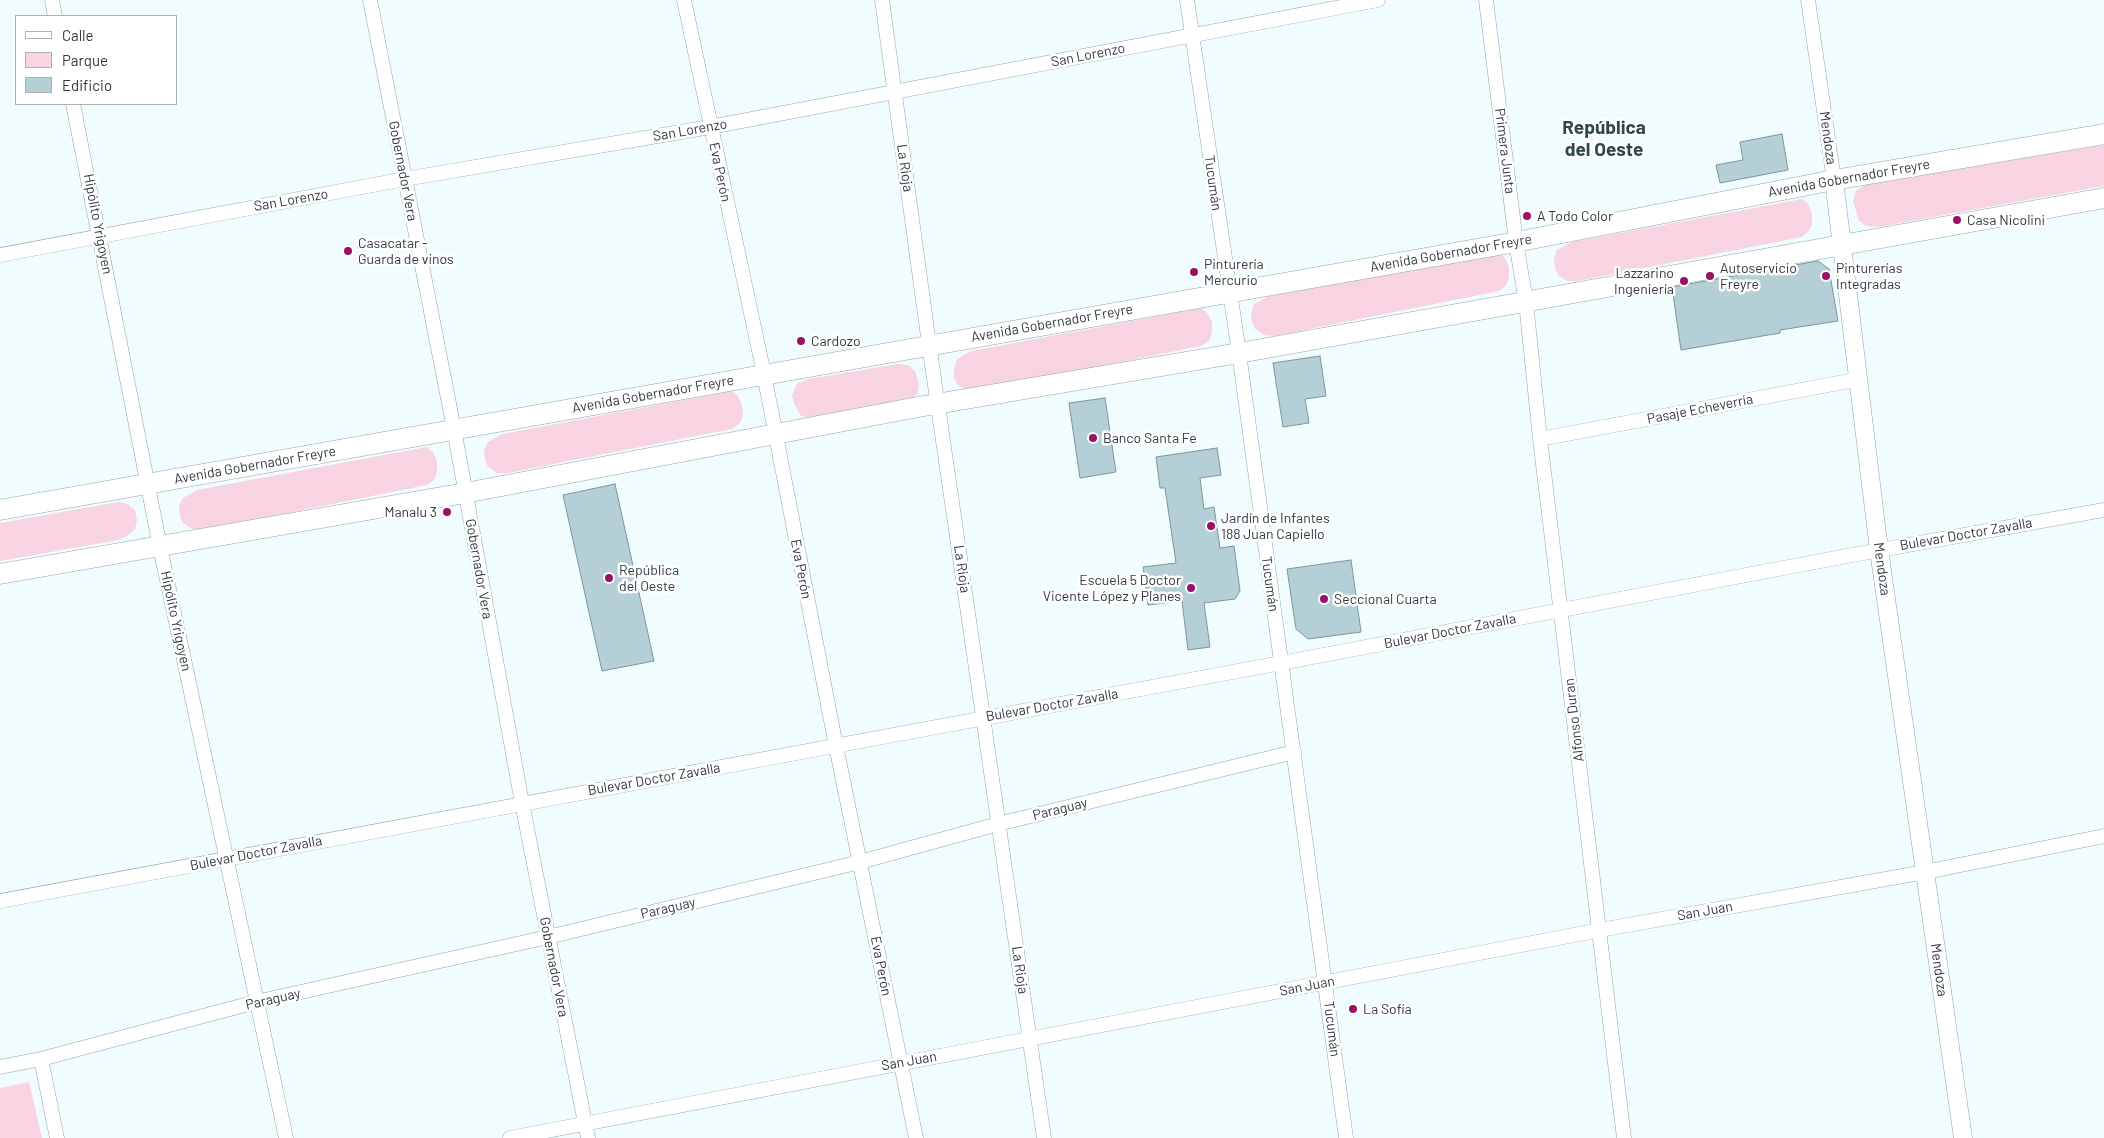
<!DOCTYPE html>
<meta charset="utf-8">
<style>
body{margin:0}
#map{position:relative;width:2104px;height:1138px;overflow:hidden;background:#f1fcff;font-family:Barlow,sans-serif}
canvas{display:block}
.legend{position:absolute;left:15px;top:15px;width:162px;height:90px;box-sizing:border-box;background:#fff;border:1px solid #adb1b2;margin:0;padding:6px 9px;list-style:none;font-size:15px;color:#313b3e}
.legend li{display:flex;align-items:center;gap:10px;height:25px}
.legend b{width:25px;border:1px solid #adb1b2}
</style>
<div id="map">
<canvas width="2104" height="1138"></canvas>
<ul class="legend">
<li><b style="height:6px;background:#fff"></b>Calle</li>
<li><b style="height:14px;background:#f8d4e3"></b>Parque</li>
<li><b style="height:14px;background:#b5cfd6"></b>Edificio</li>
</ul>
</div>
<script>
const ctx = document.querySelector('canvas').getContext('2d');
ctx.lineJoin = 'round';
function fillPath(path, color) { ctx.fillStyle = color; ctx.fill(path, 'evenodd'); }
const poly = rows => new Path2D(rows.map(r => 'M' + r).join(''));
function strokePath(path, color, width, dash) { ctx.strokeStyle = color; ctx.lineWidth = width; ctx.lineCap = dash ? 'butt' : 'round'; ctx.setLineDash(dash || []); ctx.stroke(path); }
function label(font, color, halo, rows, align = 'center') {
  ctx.font = font + ' Barlow,sans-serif'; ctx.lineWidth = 5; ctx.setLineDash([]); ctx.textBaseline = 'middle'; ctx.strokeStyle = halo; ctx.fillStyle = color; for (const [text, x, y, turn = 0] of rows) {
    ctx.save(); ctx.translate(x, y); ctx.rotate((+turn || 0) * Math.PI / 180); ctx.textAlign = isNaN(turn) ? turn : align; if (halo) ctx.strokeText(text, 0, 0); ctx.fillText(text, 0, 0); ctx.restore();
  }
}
const green = poly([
 [2104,145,2104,186,1878,227,1866,226,1859,221,1853,201,1856,191,1866,184],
 [1802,199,1808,204,1812,213,1812,224,1809,231,1802,237,1578,281,1567,281,1558,275,1555,268,1554,258,1557,250,1572,242],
 [1499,253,1505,258,1509,267,1509,278,1506,286,1499,291,1275,336,1264,335,1255,329,1252,322,1251,313,1254,304,1269,296],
 [1201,308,1207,313,1212,322,1212,333,1209,341,1201,346,978,391,966,390,957,384,954,377,954,368,957,359,971,351],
 [898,364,908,365,915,371,919,384,918,393,911,401,815,419,801,416,794,404,792,395,797,384,808,379],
 [732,391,738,396,742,405,743,416,740,423,732,429,508,473,497,473,488,467,485,460,484,450,488,442,502,434],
 [427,447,433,452,437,461,437,472,434,480,427,485,203,530,192,529,183,523,180,516,179,506,183,498,197,490],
 [118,502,128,504,135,510,137,520,135,529,130,534,119,540,0,561,0,523],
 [29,1082,42,1138,0,1138,0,1088]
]);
const building = poly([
 [1782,134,1788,170,1720,183,1716,165,1743,160,1740,142,1782,134],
 [1818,261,1829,269,1838,321,1780,330,1780,333,1681,350,1672,287,1818,261],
 [1320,356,1326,396,1305,399,1309,423,1283,427,1273,363,1320,356],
 [1105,398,1116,472,1080,478,1069,403,1105,398],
 [1217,448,1221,475,1200,478,1204,509,1214,507,1220,548,1234,546,1240,591,1235,599,1204,603,1210,647,1188,650,1182,601,1148,605,1143,567,1176,563,1165,488,1160,488,1156,457,1217,448],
 [615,484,654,661,602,671,563,495,615,484],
 [1351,560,1361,632,1308,639,1296,629,1287,569,1351,560]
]);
const minor = poly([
 [52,0,55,16],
 [370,0,454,429,522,803,588,1138],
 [684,0,764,374,836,746,916,1138],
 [882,0,929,344,1044,1138],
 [1187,0,1239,353,1346,1138],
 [1486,0,1516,242,1526,302,1540,439,1624,1138],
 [1808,0,1834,180],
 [73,104,160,547,286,1138],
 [0,255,405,179,710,127,1378,0],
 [1540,439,1860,379],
 [0,901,1281,663,1847,556,2104,510],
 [41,1059,57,1138],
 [0,1067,41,1059,256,1002,548,937,860,862,998,824,1294,752],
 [510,1138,1600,930,1925,872,2104,836]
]);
const tertiary = poly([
 [1834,180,1879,550,1963,1138]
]);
const secondary = poly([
 [0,510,1516,242,1834,180,2104,134],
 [0,574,465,493,918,407,1239,353,2104,198]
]);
const markers = [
 [1527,216,5,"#981165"],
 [1957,220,5,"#981165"],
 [348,251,5,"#981165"],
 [1194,272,5,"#981165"],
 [1710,276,5,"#981165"],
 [1826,276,5,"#981165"],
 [1684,281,5,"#981165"],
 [801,341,5,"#981165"],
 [1093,438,5,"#981165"],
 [447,512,5,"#981165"],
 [1211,526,5,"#981165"],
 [609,578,5,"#981165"],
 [1191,588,5,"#981165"],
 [1324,599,5,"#981165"],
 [1353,1009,5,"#981165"]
];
const streetNames = [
 ["San Lorenzo",1088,55,-11],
 ["San Lorenzo",690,130,-10],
 ["Mendoza",1828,138,82],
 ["Primera Junta",1505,151,83],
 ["La Rioja",905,168,82],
 ["Gobernador Vera",403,171,79],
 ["Eva Perón",720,172,78],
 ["Avenida Gobernador Freyre",1849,178,-10],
 ["Tucumán",1213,183,82],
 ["San Lorenzo",291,200,-10],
 ["Hipólito Yrigoyen",98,224,79],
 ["Avenida Gobernador Freyre",1451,253,-10],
 ["Avenida Gobernador Freyre",1052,323,-10],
 ["Avenida Gobernador Freyre",653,394,-10],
 ["Pasaje Echeverría",1700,409,-11],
 ["Avenida Gobernador Freyre",255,465,-10],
 ["Bulevar Doctor Zavalla",1966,534,-10],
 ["Gobernador Vera",479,569,80],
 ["Eva Perón",801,569,79],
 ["La Rioja",962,569,82],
 ["Mendoza",1882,569,82],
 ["Tucumán",1270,584,82],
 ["Hipólito Yrigoyen",176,621,78],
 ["Bulevar Doctor Zavalla",1450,631,-11],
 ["Bulevar Doctor Zavalla",1052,705,-10],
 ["Alfonso Duran",1574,720,-97],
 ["Bulevar Doctor Zavalla",654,779,-10],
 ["Paraguay",1060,809,-14],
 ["Bulevar Doctor Zavalla",256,853,-11],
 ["Paraguay",668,908,-13],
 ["San Juan",1705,911,-10],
 ["Eva Perón",881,966,79],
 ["Gobernador Vera",554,967,79],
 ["La Rioja",1020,970,82],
 ["Mendoza",1939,970,82],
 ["San Juan",1307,986,-11],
 ["Paraguay",273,999,-13],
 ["Tucumán",1332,1029,83],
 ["San Juan",909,1061,-10]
];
const poiNames = [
 ["A Todo Color",1537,216],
 ["Casa Nicolini",1967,220],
 ["Casacatar -",358,243],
 ["Guarda de vinos",358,259],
 ["Pinturería",1204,264],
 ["Mercurio",1204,280],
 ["Autoservicio",1720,268],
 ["Freyre",1720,284],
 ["Pinturerías",1836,268],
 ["Integradas",1836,284],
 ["Lazzarino",1674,273,"right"],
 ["Ingeniería",1674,289,"right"],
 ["Cardozo",811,341],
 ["Banco Santa Fe",1103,438],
 ["Manalu 3",437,512,"right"],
 ["Jardín de Infantes",1221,518],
 ["188 Juan Capiello",1221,534],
 ["República",619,570],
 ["del Oeste",619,586],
 ["Escuela 5 Doctor",1181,580,"right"],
 ["Vicente López y Planes",1181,596,"right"],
 ["Seccional Cuarta",1334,599],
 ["La Sofía",1363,1009]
];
const districtNames = [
 ["República",1604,128],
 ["del Oeste",1604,150]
];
fillPath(green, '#f8d4e3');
fillPath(building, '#b5cfd6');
strokePath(building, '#7c959c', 1);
strokePath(minor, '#8ca6ad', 15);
strokePath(tertiary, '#8ca6ad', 19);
strokePath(secondary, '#8ca6ad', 21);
strokePath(minor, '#fff', 14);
strokePath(tertiary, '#fff', 18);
strokePath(secondary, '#fff', 20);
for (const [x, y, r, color] of markers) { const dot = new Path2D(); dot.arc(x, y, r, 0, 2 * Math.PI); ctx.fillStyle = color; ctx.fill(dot); strokePath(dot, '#fff', 2); }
label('14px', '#313b3e', '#fff', streetNames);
label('14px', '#313b3e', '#fff', poiNames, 'left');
label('bold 19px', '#2f464c', '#fff', districtNames);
</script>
